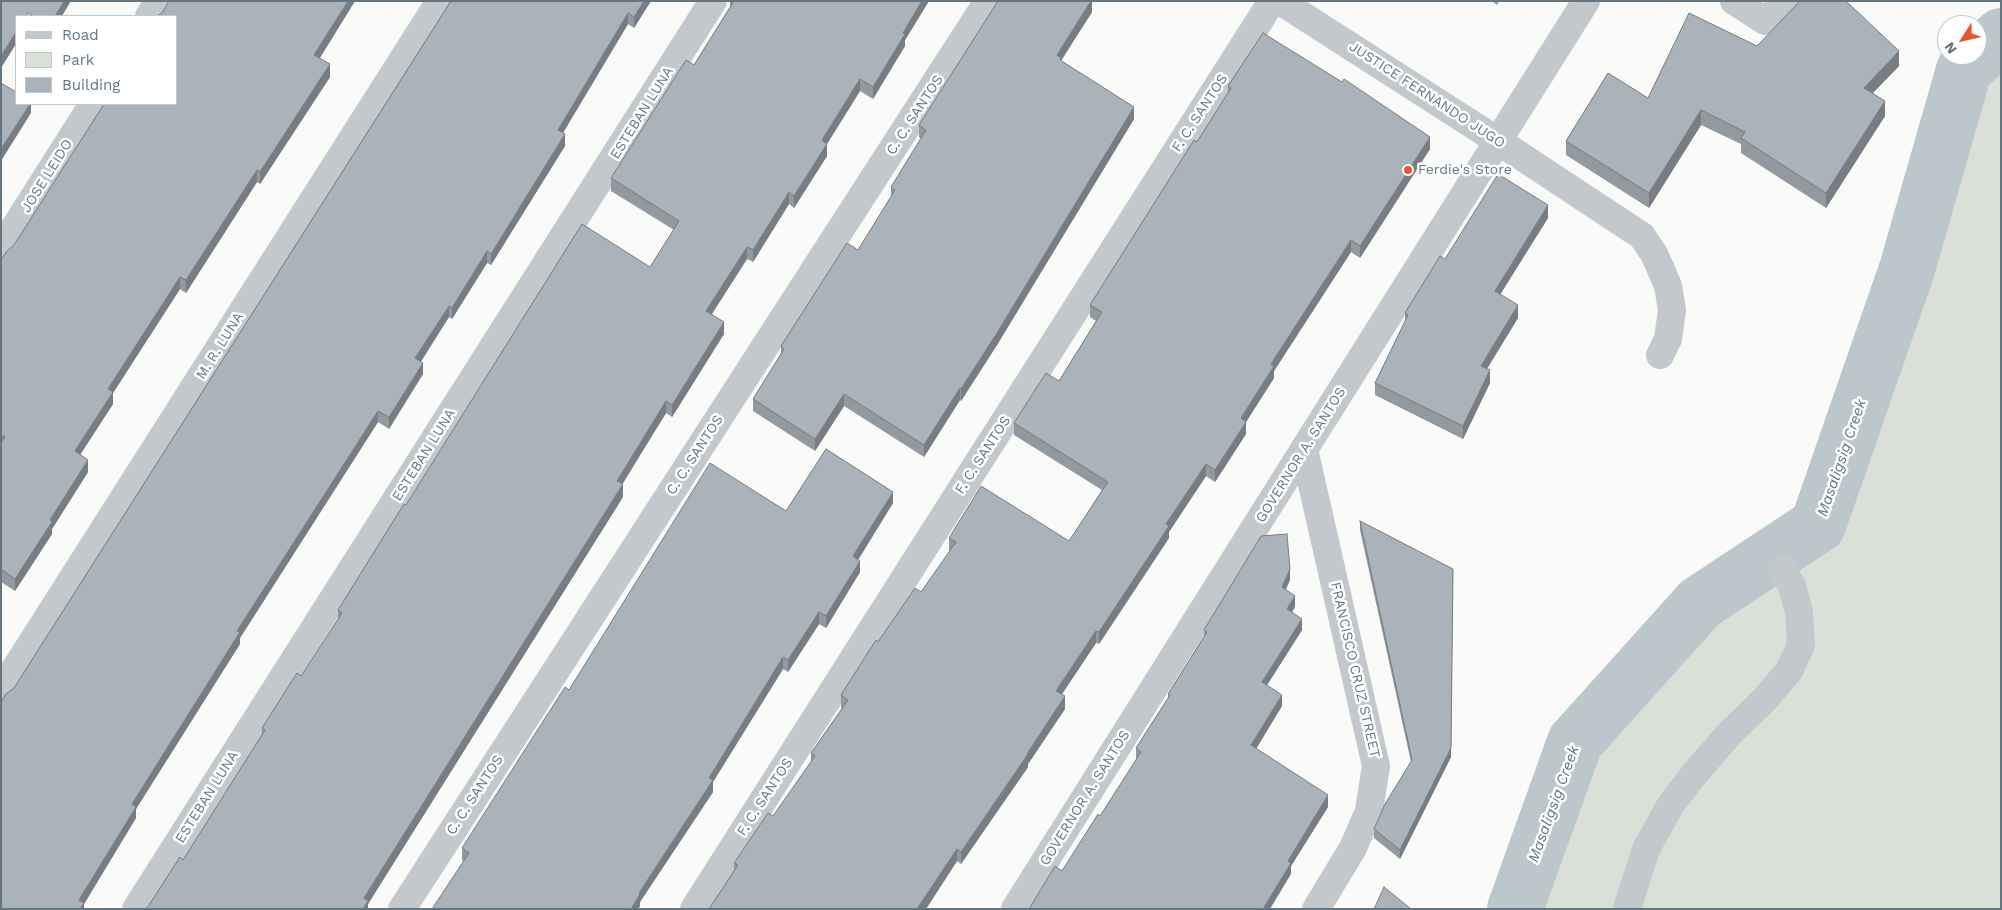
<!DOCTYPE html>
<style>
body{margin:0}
#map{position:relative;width:2002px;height:910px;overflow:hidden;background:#fafaf8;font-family:"Work Sans",sans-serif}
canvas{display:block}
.frame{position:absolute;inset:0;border:2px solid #657683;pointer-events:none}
.legend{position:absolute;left:15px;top:15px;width:162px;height:90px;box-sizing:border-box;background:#fff;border:1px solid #c1c8cd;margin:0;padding:6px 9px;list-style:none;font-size:15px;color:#657683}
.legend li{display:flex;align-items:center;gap:10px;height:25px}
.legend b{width:25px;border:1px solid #c1c8cd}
.north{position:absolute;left:1937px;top:15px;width:50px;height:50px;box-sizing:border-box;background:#fff;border:1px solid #c1c8cd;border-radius:50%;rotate:235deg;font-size:14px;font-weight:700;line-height:20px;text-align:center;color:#657683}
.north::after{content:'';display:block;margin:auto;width:18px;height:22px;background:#e4572e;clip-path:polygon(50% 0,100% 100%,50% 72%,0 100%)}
</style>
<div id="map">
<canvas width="2002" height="910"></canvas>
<div class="frame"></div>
<ul class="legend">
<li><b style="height:6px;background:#c3c8cc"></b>Road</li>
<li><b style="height:14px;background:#dadfd7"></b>Park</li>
<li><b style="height:14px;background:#aab3b9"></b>Building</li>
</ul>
<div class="north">N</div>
</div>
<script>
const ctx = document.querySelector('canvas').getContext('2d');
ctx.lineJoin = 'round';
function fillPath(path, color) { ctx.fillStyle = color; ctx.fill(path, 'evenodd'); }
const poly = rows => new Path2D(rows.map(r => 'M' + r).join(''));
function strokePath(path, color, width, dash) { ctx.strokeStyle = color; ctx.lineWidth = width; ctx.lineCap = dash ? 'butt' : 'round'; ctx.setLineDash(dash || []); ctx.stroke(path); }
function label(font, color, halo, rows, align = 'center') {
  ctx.font = font + ' "Work Sans",sans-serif'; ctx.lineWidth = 5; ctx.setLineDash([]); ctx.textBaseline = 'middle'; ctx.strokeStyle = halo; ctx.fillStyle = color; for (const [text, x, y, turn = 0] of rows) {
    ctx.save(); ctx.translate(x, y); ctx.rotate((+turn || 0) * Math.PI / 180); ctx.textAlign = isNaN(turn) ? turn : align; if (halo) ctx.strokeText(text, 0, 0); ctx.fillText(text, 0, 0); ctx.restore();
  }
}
const green = poly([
 [2001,36,2001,909,1515,909,1575,742,1700,603,1819,525,1907,269,1964,70]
]);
const river = poly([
 [1515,909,1575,742,1700,603,1818,525,1907,269,1964,70,2001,36]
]);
const minor = poly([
 [1280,1,1498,141,1642,236,1654,254,1660,267,1668,286,1672,310,1668,339,1660,355],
 [1734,1,1765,21,1786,1],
 [149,16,159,1],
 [1,249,93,104],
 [1304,449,1376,766,1369,811,1353,848,1316,909],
 [1,691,440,1],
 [136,909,713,1],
 [402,909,988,1],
 [694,909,1272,1],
 [1015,909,1586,1],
 [1627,909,1646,849,1671,804,1696,772,1729,734,1764,700,1789,671,1801,645,1799,612,1792,586,1781,569]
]);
const wall = poly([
 [355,1,320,58,330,77,260,184,257,182,186,293,180,289,113,393,113,404,80,454,88,472,52,529,52,534,15,591,1,582,1,260,14,245],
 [451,1,651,1,634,28,628,24,563,133,565,146,491,265,487,263,452,319,449,317,421,362,423,374,389,429,378,422,240,638,240,644,136,809,136,818,84,904,84,909,14,688],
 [730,1,929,1,905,40,905,46,873,99,860,91,827,144,827,156,794,208,789,204,753,262,747,259,712,314,724,334,672,417,666,413,622,484,623,497,368,904,368,909,149,905,183,860,262,735,262,728,301,676,338,619,338,610,406,505,650,267,674,230,611,191,611,178,694,65,730,7],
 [1092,1,1092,12,1061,60,1134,119,997,345,961,401,960,400,924,457,844,406,815,451,753,411,753,399,781,354,781,346,858,250,891,198,891,187,921,139,919,137,919,125],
 [1492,1,1499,1,1497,5],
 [1757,46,1899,66,1873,93,1885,116,1826,208,1741,153,1741,144,1701,125,1649,208,1566,155,1566,141],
 [1228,86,1430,149,1360,258,1351,252,1274,371,1274,378,1246,422,1246,434,1215,482,1206,476,1169,532,1169,538,1099,644,1096,643,1062,694,1065,709,1028,764,1028,767,961,864,957,861,926,909,709,909,734,871,734,863,773,816,811,762,811,753,842,708,841,707,841,695,878,642,921,592,950,551,949,550,949,538,1069,541,1102,490,1014,435,1014,423,1059,381,1096,321,1090,317,1090,305,1197,142,1228,93],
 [1548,218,1500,294,1518,318,1487,369,1490,383,1463,439,1375,395,1375,383,1405,322,1405,313,1445,259],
 [893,503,858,560,860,572,826,628,819,624,788,672,783,669,713,782,713,792,640,902,640,906,638,909,432,909,464,861,462,860,462,848,569,690,786,511],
 [1360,521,1451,757,1400,859,1374,838,1374,829,1411,762,1360,530],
 [1290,580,1285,590,1295,607,1292,612,1302,630,1267,685,1282,706,1256,749,1328,807,1291,866,1291,874,1062,871,1100,816,1136,760,1136,748,1168,698,1168,694,1204,636,1204,630]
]);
const shadedWall = poly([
 [64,1,71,1,62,16,55,16],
 [348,1,355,1,314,67,314,55],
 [644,1,651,1,634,28,634,17],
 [922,1,929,1,905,40,905,46,873,99,873,87,903,33],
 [1091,1,1092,1,1092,12,1061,61,1057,55],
 [628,13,628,24,558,141,558,130],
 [16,32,16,44,1,68,1,56],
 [1899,51,1899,66,1864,102,1864,88],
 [330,64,330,77,260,184,260,172],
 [860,79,860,91,827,144,827,156,794,208,794,196,822,140],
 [1885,101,1885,116,1826,208,1826,193],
 [30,104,31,104,31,113,1,161,1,149],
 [1134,107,1134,119,997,345,961,401,961,389],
 [1701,110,1701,125,1649,208,1649,193],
 [565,134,565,146,491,265,491,254],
 [1430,137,1430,149,1360,258,1360,246],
 [257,170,257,182,186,293,186,280],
 [789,192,789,204,753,262,753,250],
 [1548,205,1548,218,1495,303,1495,291],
 [1351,240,1351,252,1274,371,1274,378,1241,430,1241,418,1271,364],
 [747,247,747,259,706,323,706,311],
 [487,251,487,263,452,319,452,308],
 [180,277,180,289,113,393,113,404,75,463,75,451,108,389],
 [1518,305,1518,318,1481,378,1481,366],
 [449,306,449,317,415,370,415,358],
 [724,322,724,334,672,417,672,405],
 [423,363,423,374,389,429,389,417],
 [1490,370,1490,383,1463,439,1463,426],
 [960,388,960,400,924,457,924,445],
 [844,394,844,406,815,451,815,439],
 [666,401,666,413,617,493,617,481],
 [378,411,378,422,240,638,240,644,136,809,136,818,84,904,84,909,79,909,79,900,132,804,237,631],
 [1246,422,1246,434,1215,482,1215,470],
 [88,460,88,472,52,529,52,534,15,591,15,579,50,520],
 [1206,464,1206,476,1169,532,1169,538,1099,644,1099,632,1166,524],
 [623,484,623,497,368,904,368,909,363,909,364,898],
 [893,492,893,503,853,568,853,556],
 [860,561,860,572,826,628,826,616],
 [1290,569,1290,580,1282,598,1282,587],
 [1453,569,1451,757,1400,859,1400,850],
 [1295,596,1295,607,1287,620,1287,609],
 [819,612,819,624,788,672,788,660],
 [1302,619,1302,630,1262,693,1262,682],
 [1096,631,1096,643,1056,703,1056,691],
 [783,657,783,669,713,782,713,792,640,902,640,906,638,909,631,909,639,893],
 [1282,695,1282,706,1251,757,1251,745],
 [1065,696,1065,709,1028,764,1028,767,961,864,961,852],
 [1328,795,1328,807,1291,866,1291,874,1270,909,1263,909,1288,861],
 [957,849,957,861,926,909,917,909]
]);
const building = poly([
 [1,1,64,1,55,16,33,16,28,13,26,16,16,16,16,32,1,56,1,1],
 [169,1,348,1,314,55,330,64,260,172,257,170,186,280,180,277,108,389,113,392,75,451,88,460,50,520,52,522,15,579,1,569,1,443,5,437,1,435,1,260,7,251,14,245,104,104,176,104,176,16,157,16,162,13,169,1],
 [451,1,644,1,634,17,628,13,558,130,565,134,491,254,487,251,452,308,449,306,415,358,423,363,389,417,378,411,237,631,240,632,132,804,136,807,79,900,84,903,80,909,1,909,1,702,6,694,14,688,451,1],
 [734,1,922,1,903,33,905,34,873,87,860,79,822,140,827,144,794,196,789,192,753,250,747,247,706,311,724,322,672,405,666,401,617,481,623,484,364,898,368,901,363,909,145,909,149,905,180,857,183,860,265,730,262,728,297,673,301,676,342,613,338,610,374,552,404,504,406,505,582,224,650,267,679,221,611,178,686,60,694,65,734,1],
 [998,1,1091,1,1057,55,1061,58,1060,60,1134,107,997,333,961,389,960,388,924,445,844,394,815,439,753,399,784,349,781,346,847,243,858,250,895,190,891,187,926,130,919,125,998,1],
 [1800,1,1846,1,1899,51,1864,88,1885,101,1826,193,1741,138,1745,132,1701,110,1649,193,1566,141,1608,73,1648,98,1689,13,1757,46,1800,1],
 [1263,33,1342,82,1344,79,1430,137,1360,246,1351,240,1271,364,1274,366,1241,418,1246,422,1215,470,1206,464,1166,524,1169,526,1099,632,1096,631,1056,691,1065,696,1027,754,1028,754,961,852,957,849,917,909,709,909,738,865,734,863,768,813,773,816,815,756,811,753,848,700,841,695,876,640,878,642,915,588,921,592,956,542,949,538,981,486,1069,541,1108,482,1014,423,1046,373,1059,381,1102,312,1090,305,1194,140,1197,142,1231,88,1228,86,1263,33],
 [1,83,16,92,16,104,30,104,1,149,1,83],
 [1498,174,1548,205,1495,291,1518,305,1481,366,1490,370,1463,426,1375,383,1408,315,1405,313,1440,256,1445,259,1498,174],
 [826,449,893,492,853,556,860,561,826,616,819,612,788,660,783,657,709,778,713,780,639,893,640,894,631,909,432,909,469,853,462,848,565,687,569,690,710,463,786,511,826,449],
 [1360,521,1453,569,1451,748,1400,850,1374,829,1385,804,1412,760,1360,521],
 [1287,534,1290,569,1282,587,1295,596,1287,609,1302,619,1262,682,1282,695,1251,745,1328,795,1288,861,1291,863,1263,909,1029,909,1055,866,1062,871,1098,814,1100,816,1141,752,1136,748,1170,695,1168,694,1207,632,1204,630,1261,536,1287,534],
 [1384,887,1411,909,1374,909,1384,887]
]);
const markers = [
 [1408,170,5,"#e4572e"]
];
const streetNames = [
 ["JUSTICE FERNANDO JUGO",1427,95,33],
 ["ESTEBAN LUNA",642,113,-58],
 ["F. C. SANTOS",1200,113,-57],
 ["C. C. SANTOS",915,115,-57],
 ["JOSE LEIDO",47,176,-58],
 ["M. R. LUNA",220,346,-58],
 ["ESTEBAN LUNA",424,455,-58],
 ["C. C. SANTOS",695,455,-57],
 ["F. C. SANTOS",983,455,-57],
 ["GOVERNOR A. SANTOS",1301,455,-58],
 ["FRANCISCO CRUZ STREET",1355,670,77],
 ["C. C. SANTOS",475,795,-57],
 ["ESTEBAN LUNA",207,797,-58],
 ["F. C. SANTOS",765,797,-57],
 ["GOVERNOR A. SANTOS",1085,798,-58]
];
const poiNames = [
 ["Ferdie's Store",1418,170]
];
const waterNames = [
 ["Masaligsig Creek",1842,458,-71],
 ["Masaligsig Creek",1554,804,-70]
];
fillPath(green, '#dadfd7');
strokePath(river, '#bbc7cb', 56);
strokePath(minor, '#c3c8cc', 28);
fillPath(wall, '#929a9f');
fillPath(shadedWall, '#777d82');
fillPath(building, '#aab3b9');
strokePath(building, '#777d82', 1);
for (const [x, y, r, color] of markers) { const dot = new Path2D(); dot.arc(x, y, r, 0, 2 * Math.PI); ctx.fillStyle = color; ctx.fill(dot); strokePath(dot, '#fff', 2); }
label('14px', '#657683', '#fff', streetNames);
label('14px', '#657683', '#fff', poiNames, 'left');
label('italic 15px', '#60757c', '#fff', waterNames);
</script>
